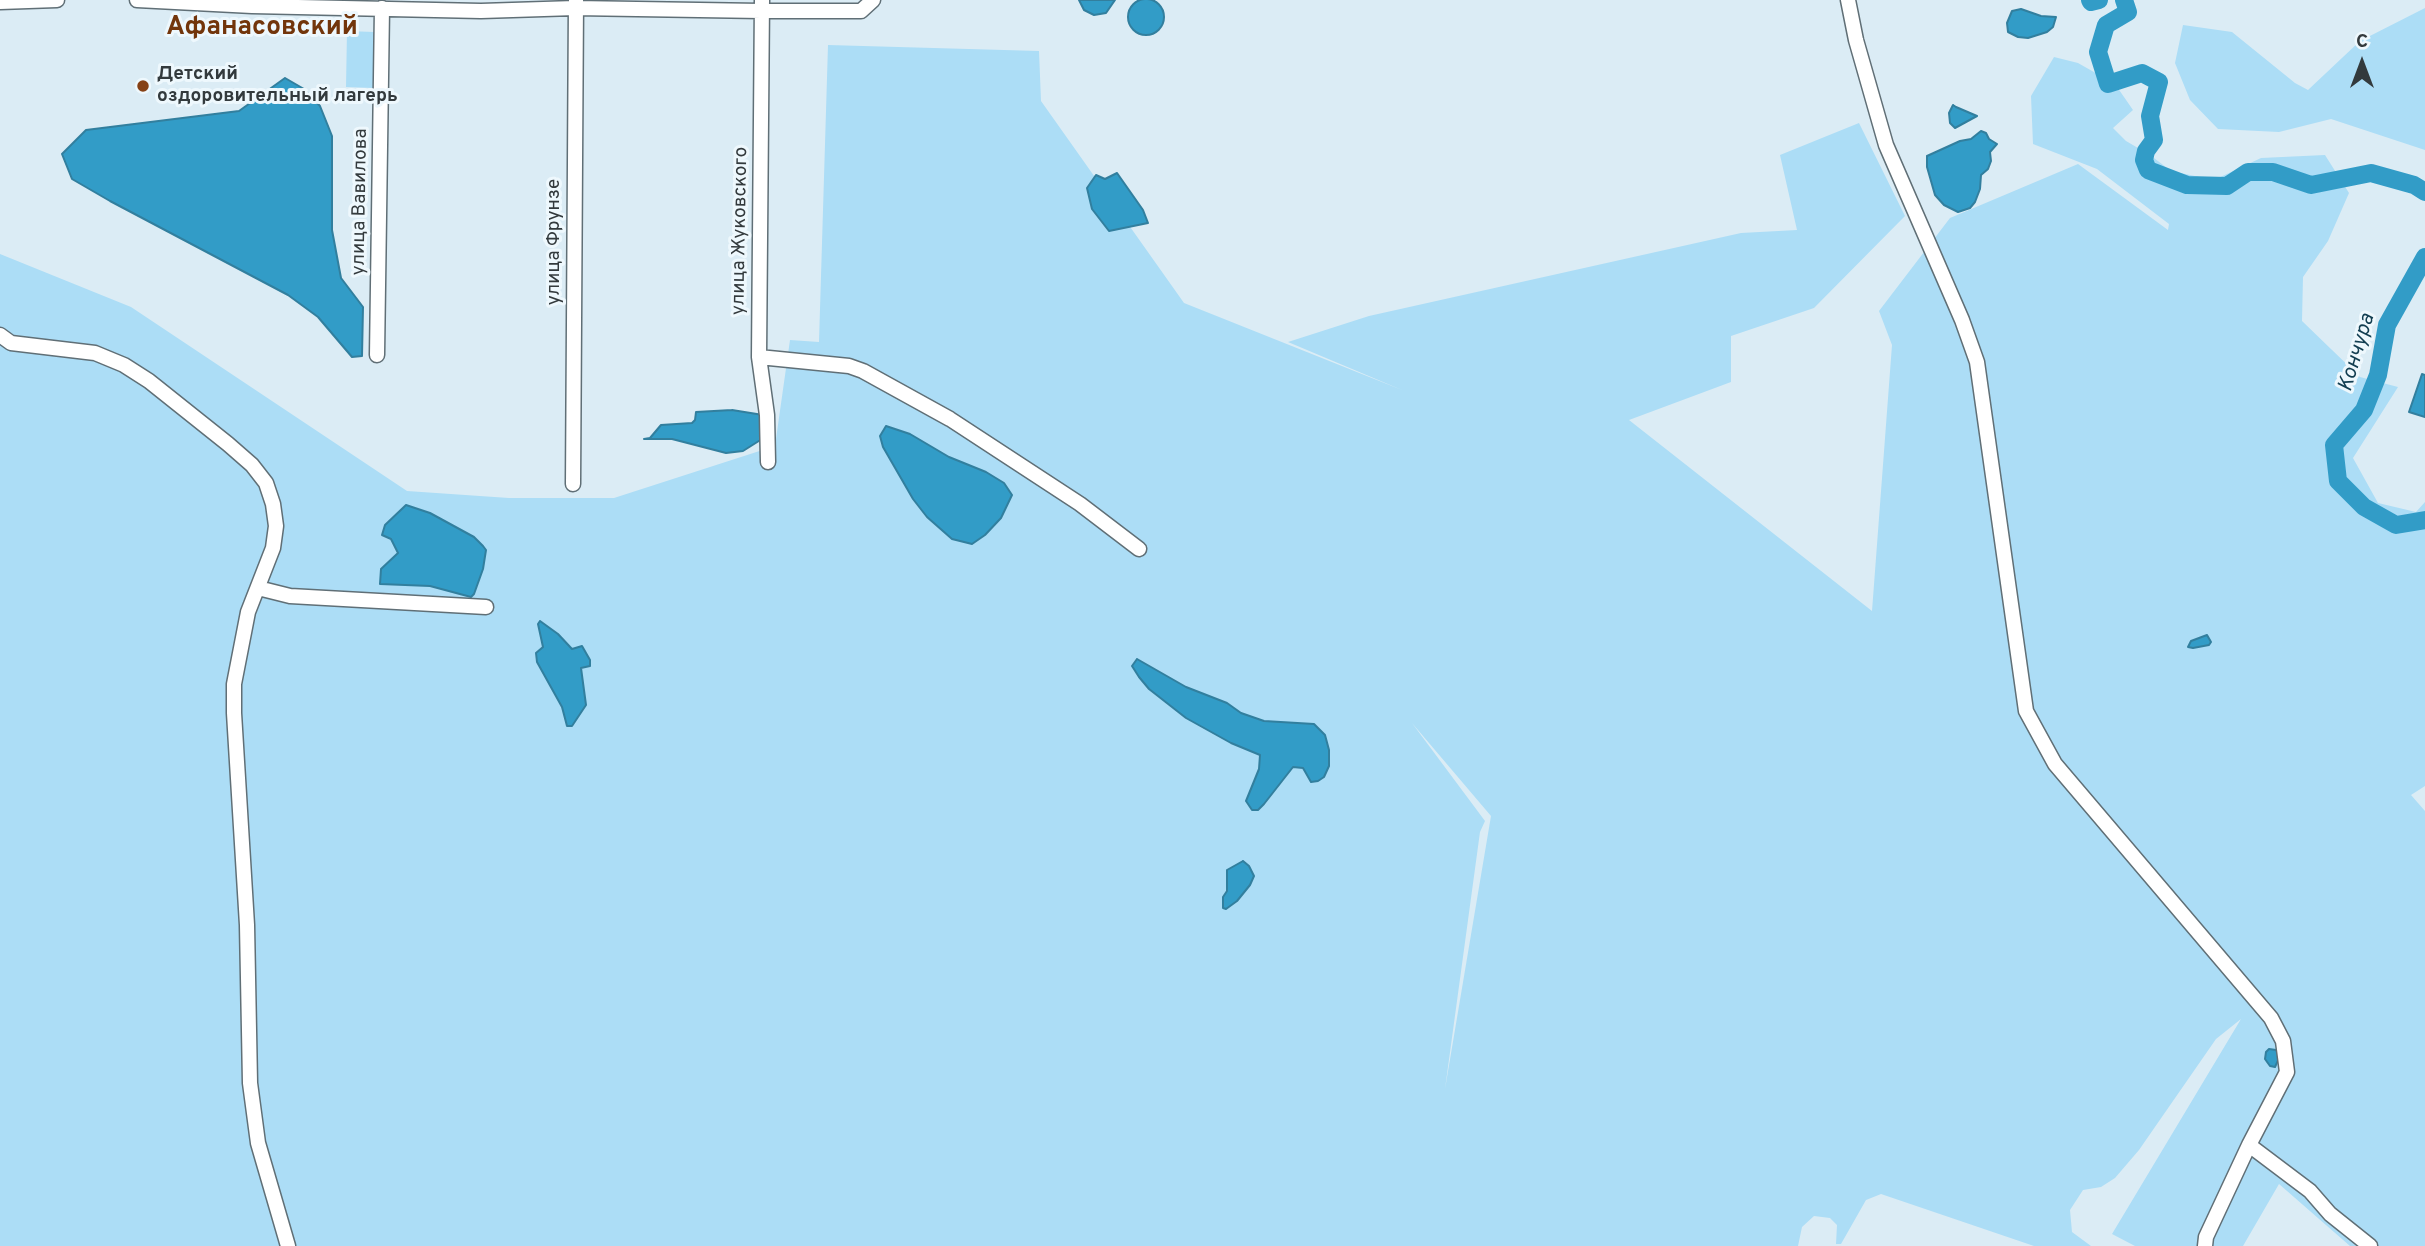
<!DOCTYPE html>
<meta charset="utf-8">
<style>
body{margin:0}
#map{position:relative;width:2425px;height:1246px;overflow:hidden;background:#dbecf5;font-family:Overpass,sans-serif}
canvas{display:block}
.north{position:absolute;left:2327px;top:28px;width:70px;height:70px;-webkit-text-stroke:5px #eef8fd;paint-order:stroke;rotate:0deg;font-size:19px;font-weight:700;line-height:28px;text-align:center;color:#333a3d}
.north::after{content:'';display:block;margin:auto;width:24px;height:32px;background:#333a3d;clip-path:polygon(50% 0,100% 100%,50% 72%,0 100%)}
</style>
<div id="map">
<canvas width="2425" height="1246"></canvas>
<div class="north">С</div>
</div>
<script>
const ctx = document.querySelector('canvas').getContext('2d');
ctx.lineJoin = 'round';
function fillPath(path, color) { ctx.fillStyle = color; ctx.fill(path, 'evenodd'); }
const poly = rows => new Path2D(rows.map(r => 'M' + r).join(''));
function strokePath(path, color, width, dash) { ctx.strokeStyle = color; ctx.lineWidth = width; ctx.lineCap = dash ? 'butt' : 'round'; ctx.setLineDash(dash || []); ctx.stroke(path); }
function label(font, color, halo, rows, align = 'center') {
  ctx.font = font + ' Overpass,sans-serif'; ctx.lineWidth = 6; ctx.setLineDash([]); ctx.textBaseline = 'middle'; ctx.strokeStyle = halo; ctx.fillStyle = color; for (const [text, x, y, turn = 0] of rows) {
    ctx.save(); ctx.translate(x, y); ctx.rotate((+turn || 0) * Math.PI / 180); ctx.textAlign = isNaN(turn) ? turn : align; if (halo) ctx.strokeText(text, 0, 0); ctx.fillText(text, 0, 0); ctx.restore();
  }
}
const green = poly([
 [2425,8,2425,150,2331,119,2279,132,2218,129,2190,100,2175,63,2183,25,2232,32,2295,83,2308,90,2360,41],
 [347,31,374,32,373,88,346,87],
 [828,45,1039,51,1041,101,1184,303,1402,390,1288,342,1369,316,1741,233,1797,230,1780,155,1859,123,1905,216,1814,308,1731,336,1731,382,1629,420,1872,611,1892,345,1879,311,1950,218,2078,164,2168,230,2169,224,2097,169,2033,144,2031,96,2054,57,2078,63,2115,84,2133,110,2113,128,2126,141,2150,155,2171,171,2214,180,2261,158,2325,155,2349,193,2328,241,2303,277,2302,321,2360,377,2398,387,2353,458,2378,503,2416,512,2425,502,2425,786,2411,795,2425,811,2425,1246,2350,1246,2279,1184,2243,1246,2135,1246,2112,1234,2241,1019,2216,1039,2139,1150,2115,1178,2101,1187,2083,1190,2070,1210,2072,1232,2091,1246,2034,1246,1881,1194,1866,1200,1841,1244,1836,1244,1837,1225,1830,1218,1814,1216,1802,1227,1798,1246,0,1246,0,254,131,307,407,491,509,498,614,498,775,446,790,340,819,342],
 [1412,723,1491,816,1445,1089,1480,832,1485,821]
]);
const water = poly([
 '1128 17a18 18 0 1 1 36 0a18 18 0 1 1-36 0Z',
 [1079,0,1115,0,1106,13,1094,15,1084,10,1079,0],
 [2021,9,2041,16,2056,17,2053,27,2047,32,2028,38,2018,37,2008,32,2007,23,2012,11,2021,9],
 [285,78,304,89,320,106,332,136,332,230,341,278,363,307,362,356,352,357,318,317,288,295,110,201,72,179,62,154,86,130,239,111,285,78],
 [1953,105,1956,107,1977,116,1955,128,1950,123,1949,113,1953,105],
 [1981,131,1986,133,1989,139,1997,144,1990,152,1991,161,1988,169,1981,175,1980,189,1975,202,1970,208,1958,212,1944,205,1935,195,1927,167,1927,156,1960,141,1971,139,1981,131],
 [1117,173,1143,210,1148,223,1109,231,1092,209,1087,188,1096,175,1105,179,1117,173],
 [2422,374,2425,375,2425,417,2409,412,2422,374],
 [732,410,763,415,762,439,743,451,726,453,672,439,644,439,650,438,661,425,692,423,695,420,696,412,732,410],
 [886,426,910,434,949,457,986,472,1004,483,1012,495,1001,518,985,535,972,544,952,539,927,517,913,499,883,447,880,436,886,426],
 [406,505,430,513,474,537,483,546,486,550,483,569,474,594,471,597,430,586,380,584,381,569,398,553,391,539,382,535,385,525,406,505],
 [540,621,558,634,572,649,582,646,590,660,590,666,581,668,586,705,572,726,567,726,562,707,537,662,536,653,543,647,538,624,540,621],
 [2207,635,2211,642,2209,645,2193,648,2188,647,2191,641,2207,635],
 [1137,659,1186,687,1227,703,1241,713,1264,721,1314,724,1325,735,1329,750,1329,766,1324,777,1318,781,1311,782,1303,768,1293,767,1264,804,1258,810,1252,810,1246,801,1259,769,1260,755,1231,743,1186,718,1149,689,1139,677,1132,666,1137,659],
 [1243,861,1249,866,1254,876,1250,885,1237,901,1226,909,1223,908,1223,897,1227,891,1227,870,1243,861],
 [2269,1049,2276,1050,2280,1056,2275,1067,2270,1066,2265,1059,2266,1052,2269,1049]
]);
const river = poly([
 [2090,0,2091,2,2099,0],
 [2124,0,2128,12,2106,25,2098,52,2108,84,2142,73,2159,82,2150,116,2154,140,2146,151,2144,160,2148,170,2187,185,2227,186,2248,172,2273,172,2311,185,2371,173,2414,185,2425,192],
 [2425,257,2387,325,2378,375,2364,410,2334,445,2338,481,2364,507,2396,525,2425,520]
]);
const minor = poly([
 [137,0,252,6,481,11,575,8,761,11,861,11,873,0],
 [762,0,759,357,767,415,768,462],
 [1848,0,1856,40,1886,145,1962,320,1977,362,2026,711,2055,764,2271,1018,2283,1041,2287,1072,2249,1145,2310,1191,2330,1214,2370,1246],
 [0,2,57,0],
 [0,335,11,343,95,353,124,365,149,381,228,444,252,465,266,483,273,504,276,526,273,548,248,612,234,684,234,713,247,925,250,1083,258,1143,288,1246],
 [377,355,382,8],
 [759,357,849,366,863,371,950,419,1080,504,1139,549],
 [573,484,576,1],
 [258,588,290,596,486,607],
 [2205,1246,2206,1237,2249,1145]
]);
const markers = [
 [143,86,7,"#854115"]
];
const poiNames = [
 ["Детский",157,75],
 ["оздоровительный лагерь",157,97]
];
const streetNames = [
 ["улица Вавилова",361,202,-89],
 ["улица Жуковского",741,231,-89],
 ["улица Фрунзе",555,242,-90]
];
const waterNames = [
 ["Кончура",2358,353,-73]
];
const districtNames = [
 ["Афанасовский",262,29]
];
fillPath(green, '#acddf6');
fillPath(water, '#329cc7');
strokePath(water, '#327f9e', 2);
strokePath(river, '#329cc7', 18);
strokePath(minor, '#606f76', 17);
strokePath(minor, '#fff', 14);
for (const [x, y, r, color] of markers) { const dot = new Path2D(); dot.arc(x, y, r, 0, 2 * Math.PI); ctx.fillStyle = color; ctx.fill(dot); strokePath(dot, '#eef8fd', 2.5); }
label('bold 19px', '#333a3d', '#eef8fd', poiNames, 'left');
label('19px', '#333a3d', '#eef8fd', streetNames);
label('italic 21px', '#123e51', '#eef8fd', waterNames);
label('bold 26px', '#72350b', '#eef8fd', districtNames);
</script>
